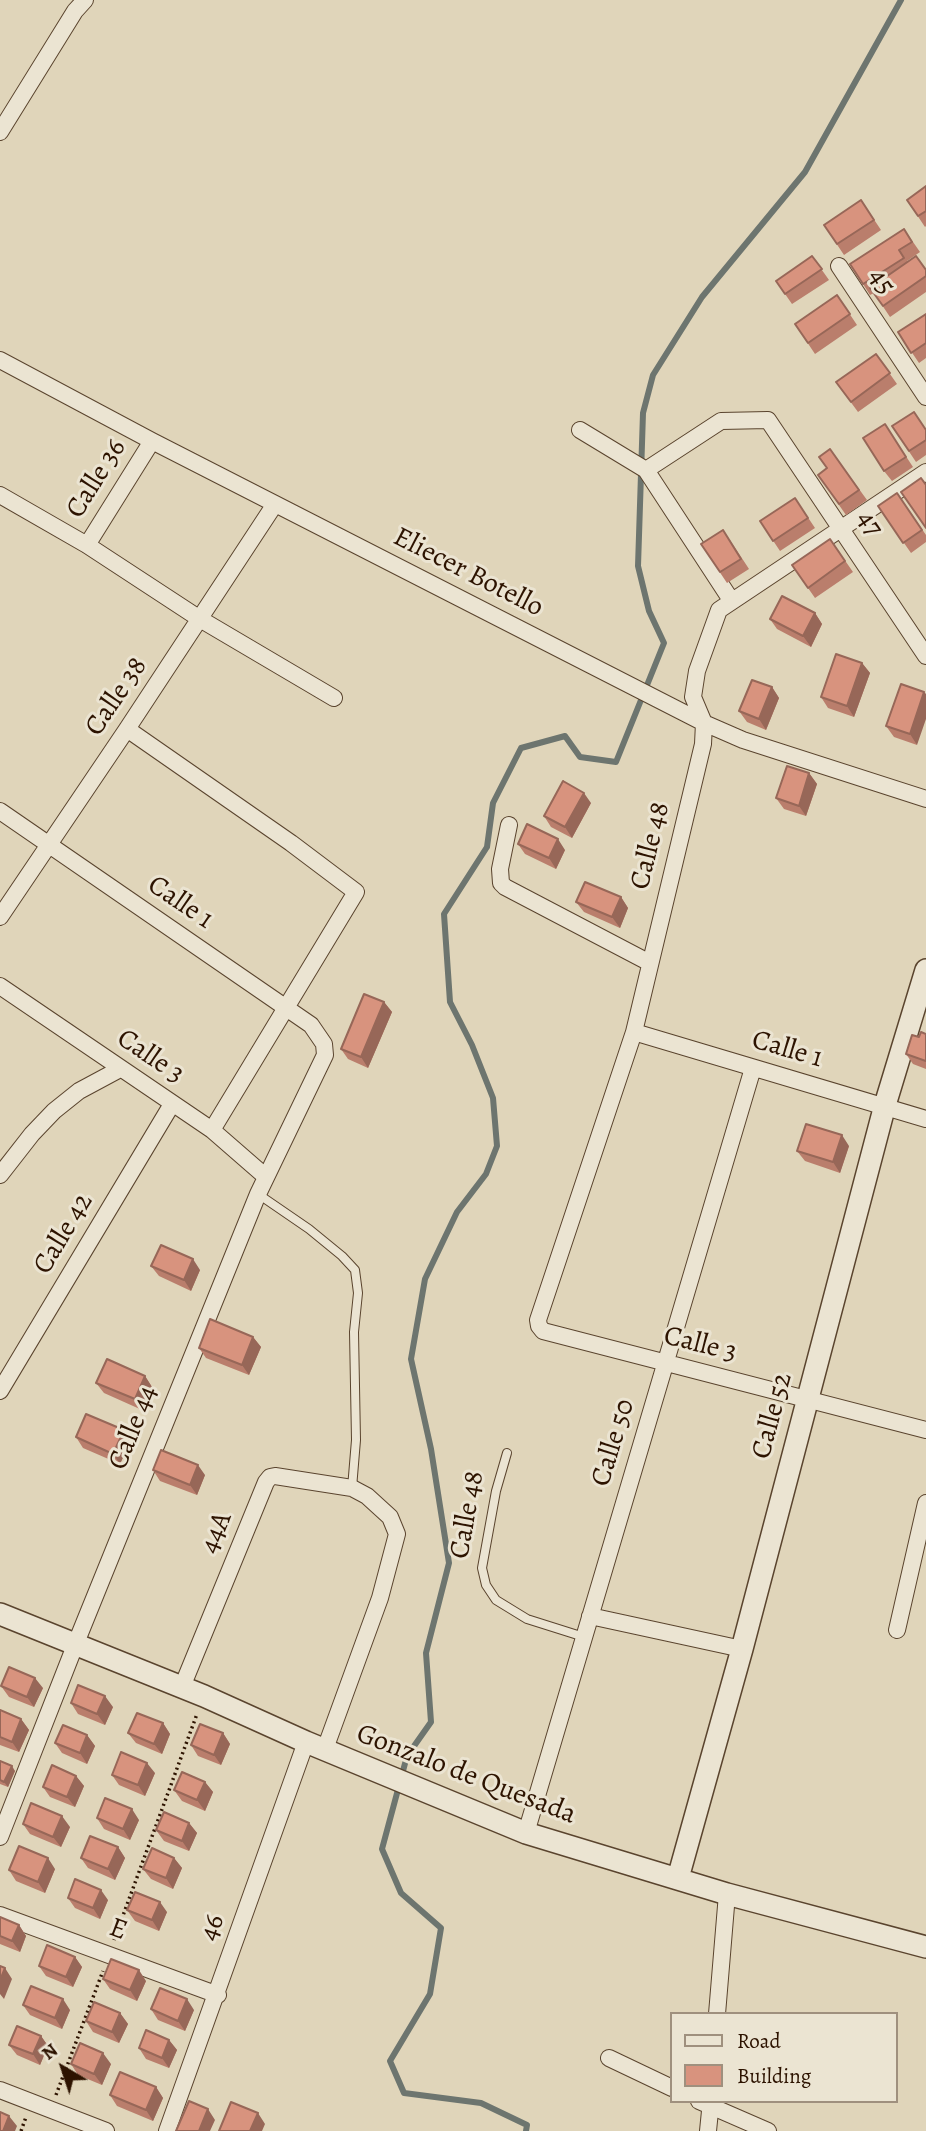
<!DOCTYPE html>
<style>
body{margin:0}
#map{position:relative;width:926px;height:2131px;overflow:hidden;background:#e0d5ba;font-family:Alegreya,serif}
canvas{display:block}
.legend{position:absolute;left:670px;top:2012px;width:228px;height:91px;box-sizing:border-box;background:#ebe4d2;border:2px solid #9f907e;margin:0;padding:9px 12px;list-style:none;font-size:21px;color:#2d1300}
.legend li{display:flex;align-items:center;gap:14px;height:35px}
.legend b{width:35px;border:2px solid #9f907e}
.north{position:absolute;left:28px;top:2033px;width:70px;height:70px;-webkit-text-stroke:5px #ebe4d2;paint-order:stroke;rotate:321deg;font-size:19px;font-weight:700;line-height:28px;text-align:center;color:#2d1300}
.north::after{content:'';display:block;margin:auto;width:24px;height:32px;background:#2d1300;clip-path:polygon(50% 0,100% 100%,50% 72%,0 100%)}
</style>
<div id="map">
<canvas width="926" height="2131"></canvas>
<ul class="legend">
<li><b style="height:9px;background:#ebe4d2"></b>Road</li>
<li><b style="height:19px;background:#d8937e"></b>Building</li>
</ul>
<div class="north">N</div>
</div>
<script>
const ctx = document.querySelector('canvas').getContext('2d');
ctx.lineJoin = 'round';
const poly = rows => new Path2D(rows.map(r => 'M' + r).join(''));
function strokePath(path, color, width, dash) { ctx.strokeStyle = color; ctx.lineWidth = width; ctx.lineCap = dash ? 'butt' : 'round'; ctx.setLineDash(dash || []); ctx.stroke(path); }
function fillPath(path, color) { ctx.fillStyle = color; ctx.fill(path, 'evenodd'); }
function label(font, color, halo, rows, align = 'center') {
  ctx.font = font + ' Alegreya,serif'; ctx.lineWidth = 6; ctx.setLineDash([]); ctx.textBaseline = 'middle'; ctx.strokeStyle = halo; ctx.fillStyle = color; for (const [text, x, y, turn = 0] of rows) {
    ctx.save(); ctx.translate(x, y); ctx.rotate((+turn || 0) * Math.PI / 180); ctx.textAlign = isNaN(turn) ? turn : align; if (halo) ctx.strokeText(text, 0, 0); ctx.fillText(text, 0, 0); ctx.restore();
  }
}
const stream = poly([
 [526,2131,527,2125,481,2103,404,2093,390,2061,430,1994,441,1928,401,1893,382,1849,407,1756,431,1722,426,1653,449,1563,431,1449,411,1359,425,1279,457,1212,486,1174,497,1146,493,1098,472,1045,450,1002,444,914,487,847,493,803,521,748,565,736,580,757,616,762,664,643,649,611,638,566,643,413,653,375,702,297,805,172,901,0]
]);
const path = poly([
 [114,1940,197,1714],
 [56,2095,103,1971],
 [21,2131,26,2117]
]);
const service = poly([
 [258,1194,309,1229,342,1256,355,1270,358,1293,354,1332,356,1440,352,1488],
 [507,1453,496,1491,482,1568,486,1585,496,1600,527,1619,584,1637]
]);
const minor = poly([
 [0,132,75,11,85,0],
 [839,266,926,397],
 [0,360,152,441,704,723,743,740,926,799],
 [580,430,646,470,731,600],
 [646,470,721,421,768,420,926,656],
 [926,472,719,610,697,671,693,697,704,723,703,744,634,1032,538,1320,539,1326,543,1331,926,1430],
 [0,495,87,545,200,619,334,698],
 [87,545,152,441],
 [127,729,291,843,356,892,212,1130],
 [0,811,311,1025,324,1044,325,1055,258,1194,76,1643,0,1837],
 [509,825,500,869,501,883,505,887,650,963],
 [0,917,127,729,275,504],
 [0,986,212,1130,266,1177],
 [634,1032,926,1119],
 [0,1175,32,1134,54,1111,79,1091,120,1069],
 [0,1391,172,1104],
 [590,1616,742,1649],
 [897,1630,926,1503],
 [182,1687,266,1482,270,1477,275,1476,352,1488,367,1496,390,1517,397,1534,380,1598,325,1749],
 [526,1833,753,1068],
 [0,1915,218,1995],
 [717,2014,727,1894],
 [609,2058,672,2088],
 [0,2090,106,2131],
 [699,2101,768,2131],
 [167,2131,306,1742],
 [708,2131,711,2101]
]);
const tertiary = poly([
 [0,1614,204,1696,306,1742,526,1833,727,1894,926,1947],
 [678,1878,742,1649,885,1105,926,970]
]);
const wall = poly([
 [926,186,926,226,925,227,907,200],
 [861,200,881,230,844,255,824,225],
 [904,229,920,252,907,261,908,262,926,270,926,292,890,317,874,293,870,295,863,284],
 [812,256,829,280,792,304,776,281],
 [837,295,857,325,815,354,795,324],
 [926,314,926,358,919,363,898,332],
 [876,354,897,384,858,412,836,382],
 [892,426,926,430,926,455,916,462],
 [892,435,913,467,892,481,884,471],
 [830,449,867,500,846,515,818,475,827,468],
 [897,493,926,535,926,542,911,553,878,506],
 [795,498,815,528,780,551,760,521],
 [830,539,853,572,815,598,792,565],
 [730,540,749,569,727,583,701,544],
 [815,613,822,624,811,647,777,629,770,619],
 [862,663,870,673,854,717,828,708,821,697],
 [901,684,917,745,894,737,886,726],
 [772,687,779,698,766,730,747,722,739,711],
 [809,773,817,784,806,816,784,809,776,798],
 [591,803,572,838,551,827,544,816],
 [518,844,565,850,556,869,525,854],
 [621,897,628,908,620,928,584,912,576,902],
 [384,1002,392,1012,368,1068,348,1059,341,1049],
 [926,1034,926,1069,913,1064,906,1054,919,1037],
 [849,1146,840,1173,805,1161,797,1151],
 [151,1266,200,1270,191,1291,159,1276],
 [253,1337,261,1347,249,1375,206,1358,199,1348],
 [145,1376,152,1387,142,1410,104,1393,96,1383],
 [124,1430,131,1440,120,1464,83,1448,76,1437],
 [153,1470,205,1475,197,1495,160,1481],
 [1,1686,43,1688,34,1707,9,1697],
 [71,1703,113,1707,105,1725,78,1714],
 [0,1710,21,1719,29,1730,19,1752,0,1745],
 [163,1723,170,1734,162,1754,136,1743,128,1733],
 [223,1733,230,1744,221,1765,198,1756,191,1745],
 [87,1735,95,1746,87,1764,62,1753,55,1743],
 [0,1761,15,1771,8,1787,0,1784],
 [155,1773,145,1796,119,1785,112,1775],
 [76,1776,84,1786,75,1807,50,1797,43,1787],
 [205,1782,213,1792,205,1811,182,1801,174,1790],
 [97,1818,139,1820,130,1840,104,1829],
 [189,1823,197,1833,189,1851,164,1841,156,1830],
 [23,1824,70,1827,61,1847,30,1834],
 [118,1847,125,1858,115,1880,88,1868,81,1858],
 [174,1858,182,1868,173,1889,151,1879,143,1869],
 [55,1869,45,1893,16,1881,9,1870],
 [68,1898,108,1900,100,1919,75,1908],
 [127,1910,167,1912,159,1931,135,1921],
 [0,1917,19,1925,26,1936,20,1952,0,1944],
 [75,1957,82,1967,73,1987,46,1976,39,1966],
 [103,1979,146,1981,137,2001,110,1989],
 [23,2005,70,2010,62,2029,30,2015],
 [151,2009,194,2010,185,2031,158,2020],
 [120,2013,128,2024,119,2043,93,2032,86,2021],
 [41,2036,48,2046,40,2065,17,2055,9,2045],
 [169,2040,177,2050,169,2068,146,2059,139,2048],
 [71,2064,111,2064,102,2085,78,2075],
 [156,2087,163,2098,153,2121,117,2106,110,2095]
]);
const shadedWall = poly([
 [815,613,822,624,811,647,803,636],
 [862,663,870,673,854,717,847,706],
 [772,687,779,698,766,730,759,719],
 [924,692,926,694,926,719,917,745,910,734],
 [809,773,817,784,806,816,799,806],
 [584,793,591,803,572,838,565,827],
 [558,839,565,850,556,869,549,858],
 [621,897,628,908,620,928,612,917],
 [384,1002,392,1012,368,1068,361,1057],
 [842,1135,849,1146,840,1173,833,1162],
 [193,1259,200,1270,191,1291,184,1280],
 [253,1337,261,1347,249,1375,242,1365],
 [145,1376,152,1387,142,1410,135,1399],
 [124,1430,131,1440,120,1464,113,1454],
 [198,1465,205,1475,197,1495,190,1485],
 [35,1678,43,1688,34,1707,27,1697],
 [105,1696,113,1707,105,1725,97,1714],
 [21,1719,29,1730,19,1752,12,1742],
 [163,1723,170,1734,162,1754,154,1744],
 [223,1733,230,1744,221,1765,214,1755],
 [87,1735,95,1746,87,1764,80,1753],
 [147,1763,155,1773,145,1796,138,1785],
 [12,1766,15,1771,8,1787,4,1782],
 [76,1776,84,1786,75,1807,67,1797],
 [205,1782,213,1792,205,1811,197,1800],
 [132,1809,139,1820,130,1840,123,1829],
 [62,1816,70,1827,61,1847,53,1837],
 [189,1823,197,1833,189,1851,182,1841],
 [118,1847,125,1858,115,1880,108,1869],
 [48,1858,55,1869,45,1893,38,1882],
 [174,1858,182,1868,173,1889,166,1878],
 [101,1890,108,1900,100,1919,93,1908],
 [160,1902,167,1912,159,1931,152,1920],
 [19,1925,26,1936,20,1952,12,1941],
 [75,1957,82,1967,73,1987,66,1977],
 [5,1968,12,1979,4,1999,0,1994,0,1980],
 [139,1970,146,1981,137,2001,130,1990],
 [63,1999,70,2010,62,2029,55,2018],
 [187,1999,194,2010,185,2031,178,2021],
 [120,2013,128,2024,119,2043,112,2032],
 [41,2036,48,2046,40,2065,33,2054],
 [169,2040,177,2050,169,2068,162,2058],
 [103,2053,111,2064,102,2085,94,2074],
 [156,2087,163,2098,153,2121,146,2110],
 [208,2109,215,2120,210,2131,199,2131],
 [258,2113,265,2124,262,2131,250,2131],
 [9,2116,17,2126,15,2131,3,2131]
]);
const building = poly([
 [926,186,926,211,918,216,907,200,926,186],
 [861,200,874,220,837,244,824,225,861,200],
 [904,229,912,242,899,250,904,258,863,284,850,264,904,229],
 [812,256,822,269,785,294,776,281,812,256],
 [916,256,926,270,926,276,883,306,870,288,916,256],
 [837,295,850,314,808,343,795,324,837,295],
 [926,314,926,343,911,353,898,332,926,314],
 [876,354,890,373,851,402,836,382,876,354],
 [914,412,926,430,926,440,909,451,892,426,914,412],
 [885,424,906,457,884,471,863,438,885,424],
 [830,449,859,490,839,504,818,475,827,468,819,457,830,449],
 [921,478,926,485,926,528,901,492,921,478],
 [897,493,922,530,903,543,878,506,897,493],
 [795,498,808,518,773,541,760,521,795,498],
 [723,530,741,559,720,572,701,544,723,530],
 [830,539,845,561,808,588,792,565,830,539],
 [782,596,815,613,803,636,770,619,782,596],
 [836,654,862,663,847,706,821,697,836,654],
 [752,680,772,687,759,719,739,711,752,680],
 [901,684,924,692,910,734,886,726,901,684],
 [787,766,809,773,799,806,776,798,787,766],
 [563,781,584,793,565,827,544,816,563,781],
 [527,824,558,839,549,858,518,844,527,824],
 [585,882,621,897,612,917,576,902,585,882],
 [364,994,384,1002,361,1057,341,1049,364,994],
 [921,1032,926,1034,926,1061,906,1054,912,1035,919,1037,921,1032],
 [806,1124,842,1135,833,1162,797,1151,806,1124],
 [161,1245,193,1259,184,1280,151,1266,161,1245],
 [210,1319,253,1337,242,1365,199,1348,210,1319],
 [107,1359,145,1376,135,1399,96,1383,107,1359],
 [86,1414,124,1430,113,1454,76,1437,86,1414],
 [161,1450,198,1465,190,1485,153,1470,161,1450],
 [9,1667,35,1678,27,1697,1,1686,9,1667],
 [78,1685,105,1696,97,1714,71,1703,78,1685],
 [0,1710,21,1719,12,1742,0,1737,0,1710],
 [137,1713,163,1723,154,1744,128,1733,137,1713],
 [200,1724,223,1733,214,1755,191,1745,200,1724],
 [63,1725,87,1735,80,1753,55,1743,63,1725],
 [121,1752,147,1763,138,1785,112,1775,121,1752],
 [0,1761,12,1766,4,1782,0,1780,0,1761],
 [52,1765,76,1776,67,1797,43,1787,52,1765],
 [182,1772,205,1782,197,1800,174,1790,182,1772],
 [105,1798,132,1809,123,1829,97,1818,105,1798],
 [31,1803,62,1816,53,1837,23,1824,31,1803],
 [164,1812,189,1823,182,1841,156,1830,164,1812],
 [90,1836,118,1847,108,1869,81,1858,90,1836],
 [19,1846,48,1858,38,1882,9,1870,19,1846],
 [152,1848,174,1858,166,1878,143,1869,152,1848],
 [75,1879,101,1890,93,1908,68,1898,75,1879],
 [135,1892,160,1902,152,1920,127,1910,135,1892],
 [0,1917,19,1925,12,1941,0,1936,0,1917],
 [47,1945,75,1957,66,1977,39,1966,47,1945],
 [111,1959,139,1970,130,1990,103,1979,111,1959],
 [0,1966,5,1968,0,1980,0,1966],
 [31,1986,63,1999,55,2018,23,2005,31,1986],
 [160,1988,187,1999,178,2021,151,2009,160,1988],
 [94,2002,120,2013,112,2032,86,2021,94,2002],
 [17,2026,41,2036,33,2054,9,2045,17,2026],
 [146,2030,169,2040,162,2058,139,2048,146,2030],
 [80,2043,103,2053,94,2074,71,2064,80,2043],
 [120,2072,156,2087,146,2110,110,2095,120,2072],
 [189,2101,208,2109,199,2131,176,2131,189,2101],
 [231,2102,258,2113,250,2131,219,2131,231,2102],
 [0,2112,9,2116,3,2131,0,2131,0,2112]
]);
const streetNames = [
 ["45",881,282,56],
 ["Calle 36",97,479,-58],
 ["47",869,524,56],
 ["Eliecer Botello",468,573,27],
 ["Calle 38",117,697,-56],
 ["Calle 48",651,846,-76],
 ["Calle 1",180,903,34],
 ["Calle 1",787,1050,16],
 ["Calle 3",150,1057,34],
 ["Calle 42",64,1234,-59],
 ["Calle 3",700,1345,14],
 ["Calle 52",773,1416,-75],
 ["Calle 44",134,1428,-68],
 ["Calle 50",614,1443,-73],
 ["Calle 48",468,1515,-80],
 ["44A",217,1533,-68],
 ["Gonzalo de Quesada",466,1775,21],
 ["46",213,1928,-71],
 ["E",118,1930,20]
];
strokePath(stream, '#6d756f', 6);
strokePath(service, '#5a442e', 10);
strokePath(minor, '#5a442e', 18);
strokePath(tertiary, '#5a442e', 24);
strokePath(path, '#2d1300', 3.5, [2, 3.5]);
strokePath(service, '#ebe4d2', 8);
strokePath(minor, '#ebe4d2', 16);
strokePath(tertiary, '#ebe4d2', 21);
fillPath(wall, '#ba7e6c');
fillPath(shadedWall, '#976758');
fillPath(building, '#d8937e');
strokePath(building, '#976758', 2);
label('28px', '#2d1300', '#ebe4d2', streetNames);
</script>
